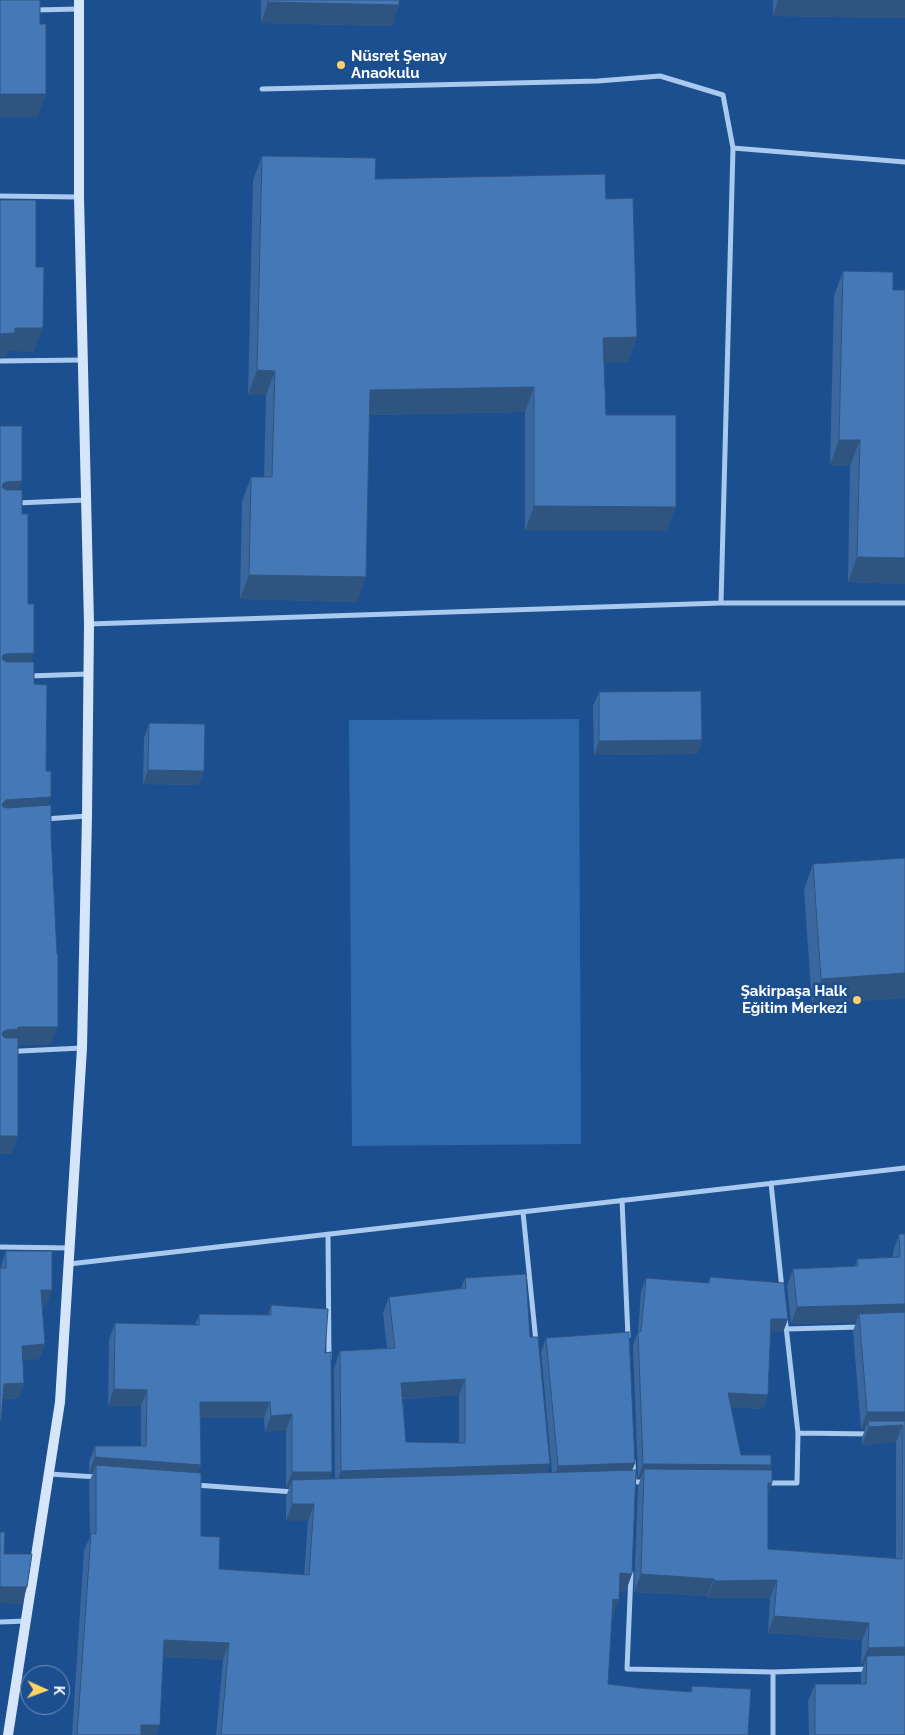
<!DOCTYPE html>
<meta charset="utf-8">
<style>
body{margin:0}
#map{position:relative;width:905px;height:1735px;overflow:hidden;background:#1b4f8f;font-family:Raleway,sans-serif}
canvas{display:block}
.north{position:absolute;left:20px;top:1665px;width:50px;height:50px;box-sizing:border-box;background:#1b4f8f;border:1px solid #7695bc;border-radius:50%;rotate:92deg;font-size:14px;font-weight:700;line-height:20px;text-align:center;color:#fff}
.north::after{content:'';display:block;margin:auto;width:18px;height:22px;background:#ffd166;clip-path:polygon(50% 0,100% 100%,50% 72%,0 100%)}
</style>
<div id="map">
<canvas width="905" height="1735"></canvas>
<div class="north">K</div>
</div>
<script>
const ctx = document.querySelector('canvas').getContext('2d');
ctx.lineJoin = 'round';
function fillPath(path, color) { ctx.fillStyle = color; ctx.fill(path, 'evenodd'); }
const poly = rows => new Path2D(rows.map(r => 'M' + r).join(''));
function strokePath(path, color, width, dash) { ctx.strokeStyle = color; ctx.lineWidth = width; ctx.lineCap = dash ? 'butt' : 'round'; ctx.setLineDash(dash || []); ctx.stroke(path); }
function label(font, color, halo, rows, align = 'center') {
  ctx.font = font + ' Raleway,sans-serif'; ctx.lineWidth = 5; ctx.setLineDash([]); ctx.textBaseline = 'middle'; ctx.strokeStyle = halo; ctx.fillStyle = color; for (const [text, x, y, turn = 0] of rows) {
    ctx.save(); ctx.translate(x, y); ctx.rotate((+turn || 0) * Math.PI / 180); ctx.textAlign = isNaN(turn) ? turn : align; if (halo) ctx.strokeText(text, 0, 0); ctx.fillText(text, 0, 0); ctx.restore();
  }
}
const green = poly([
 [579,719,581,1144,352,1146,349,720]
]);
const street = poly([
 [35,10,79,9],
 [262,89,598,81,660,76,723,95,733,148,905,162],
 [0,196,79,197],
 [0,361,82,360],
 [17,503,86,500],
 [721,603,733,148],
 [89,624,721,603,905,603],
 [29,676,88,674],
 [45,819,87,816],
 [0,1052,82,1048],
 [771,1183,782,1289],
 [622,1200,628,1337],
 [523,1212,536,1342],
 [328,1234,329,1359],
 [0,1247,71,1248],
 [69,1264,905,1168],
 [786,1329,860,1327],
 [798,1433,870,1434],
 [633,1461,634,1482,646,1482],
 [49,1474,97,1477],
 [765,1483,797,1483,798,1433,785,1317],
 [195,1485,294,1492],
 [631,1573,627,1669,773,1672,870,1669],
 [0,1622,27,1621],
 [773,1672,773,1735]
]);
const secondary = poly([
 [8,1735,60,1402,82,1048,87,816,89,624,79,197,79,0]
]);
const wall = poly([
 [261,0,399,0,392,26,261,23],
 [773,0,905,0,905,18,773,16],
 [262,156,375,179,606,199,637,337,628,362,604,362,606,415,667,531,525,531,525,412,370,415,357,602,240,599,242,501,251,477,264,477,266,395,248,395,253,180],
 [843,271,893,290,905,290,905,584,848,582,850,466,830,465,834,296],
 [599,692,702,740,697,754,594,755,593,706],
 [149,723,204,771,199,785,143,784,144,738],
 [905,858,905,998,812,1004,804,890,813,864],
 [899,1234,905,1234,905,1735,809,1735,808,1701,815,1684,861,1684,861,1674,864,1665,861,1665,862,1640,768,1633,770,1598,707,1598,707,1596,634,1592,638,1486,641,1478,638,1478,633,1345,638,1332,641,1291,646,1278,708,1283,710,1277,788,1319,783,1332,771,1332,768,1395,763,1409,731,1407,741,1455,771,1465,769,1470,772,1483,768,1494,768,1549,896,1558,896,1442,862,1445,862,1438,865,1429,861,1429,853,1331,856,1322,791,1324,787,1286,793,1269,855,1266,857,1259,893,1257,893,1252],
 [6,1251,47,1305,42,1305,45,1344,39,1359,23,1360,24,1383,19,1398,3,1399,1,1266],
 [465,1278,530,1337,550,1464,547,1472,552,1472,541,1352,546,1338,635,1463,632,1470,626,1591,619,1591,613,1617,612,1617,608,1684,640,1688,690,1692,692,1686,748,1735,216,1735,223,1660,163,1657,156,1735,72,1735,84,1550,90,1537,89,1482,93,1473,89,1473,89,1462,95,1446,141,1446,141,1406,108,1406,109,1339,115,1323,195,1325,199,1314,268,1315,271,1305,325,1353,330,1479,335,1478,334,1368,340,1351,387,1348,383,1313,389,1297,461,1288],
 [459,1395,459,1443,406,1442,403,1399],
 [200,1418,264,1418,265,1432,286,1430,286,1488,289,1488,286,1497,286,1521,308,1521,304,1575,219,1569,201,1536,198,1472,201,1465]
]);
const shadedWall = poly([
 [778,0,905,0,905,18,773,16],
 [268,2,399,5,392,26,261,23],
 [0,94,46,94,38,117,0,117],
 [15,328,43,328,34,352,8,351,6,357,0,357,0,334],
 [637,337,628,362,594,363,603,338],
 [257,370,275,371,266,395,248,395],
 [534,387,525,412,361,415,370,390],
 [839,440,860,440,850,466,830,465],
 [22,481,15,499,0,500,3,484,6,482],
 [534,506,676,507,667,531,525,531],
 [857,557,905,558,905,584,848,582],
 [249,575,366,577,357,602,240,599],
 [34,653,27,671,0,672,3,655,6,654],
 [702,740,697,754,594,755,599,741],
 [148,770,204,771,199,785,143,784],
 [51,797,44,815,0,818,2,804,6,800],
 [905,973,905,998,812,1004,821,979],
 [18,1027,58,1027,51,1045,12,1045,0,1048,3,1032,6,1030],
 [0,1136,18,1136,12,1154,0,1154],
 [41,1290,52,1290,47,1305,36,1305],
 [905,1304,905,1321,859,1314,856,1322,791,1324,797,1307],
 [771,1319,788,1319,783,1332,766,1333],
 [45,1344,39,1359,16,1361,22,1346],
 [465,1379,459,1395,395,1399,401,1383],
 [24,1383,19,1398,0,1399,4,1384],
 [114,1389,147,1390,141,1406,108,1406],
 [728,1393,768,1395,763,1409,723,1407],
 [200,1402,270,1402,264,1418,195,1418],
 [867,1412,905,1412,905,1430,903,1425,896,1442,862,1445,869,1427,868,1421,865,1429,861,1429],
 [292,1414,286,1430,265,1432,271,1416],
 [95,1457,201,1465,195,1481,96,1465,93,1473,89,1473],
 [635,1463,629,1478,553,1480,558,1466],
 [550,1464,544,1481,335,1487,341,1471],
 [643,1464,771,1465,766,1478,644,1469,641,1478,638,1478],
 [292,1472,332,1472,327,1488,292,1480,289,1488,286,1488],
 [768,1483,772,1483,766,1500],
 [292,1504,314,1504,308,1521,286,1521],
 [620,1573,632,1574,626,1591,614,1590],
 [641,1574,714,1579,707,1596,634,1592],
 [777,1580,770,1598,707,1598,714,1581],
 [0,1587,27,1587,22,1604,0,1603],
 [613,1599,619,1600,613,1617,606,1616],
 [774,1616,869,1623,862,1640,768,1633],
 [164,1640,229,1643,223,1660,158,1657],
 [905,1647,905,1664,867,1656,864,1665,861,1665,868,1648],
 [141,1725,160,1725,156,1735,137,1735]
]);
const building = poly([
 [0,0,40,0,40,24,46,24,46,94,0,94,0,0],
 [268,0,399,0,399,5,268,2,268,0],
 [262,156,376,158,375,179,605,174,606,199,633,198,637,337,603,338,606,415,676,415,676,507,534,506,534,387,370,390,366,577,249,575,251,477,272,477,275,371,257,370,262,156],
 [0,200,36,200,36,267,44,267,43,328,15,328,15,333,0,334,0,200],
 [843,271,893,272,893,290,905,290,905,558,857,557,860,440,839,440,843,271],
 [0,426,22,426,22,481,6,482,3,484,2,487,6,490,22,490,22,514,28,514,28,604,34,604,34,653,6,654,3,655,2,659,7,662,34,662,34,684,47,685,46,771,51,771,51,797,6,800,2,804,3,807,7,808,51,805,51,834,57,954,58,954,58,1027,18,1027,18,1029,6,1030,3,1032,2,1035,5,1038,18,1038,18,1136,0,1136,0,426],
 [701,691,702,740,599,741,599,692,701,691],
 [149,723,205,724,204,771,148,770,149,723],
 [905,858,905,973,821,979,813,864,905,858],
 [899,1234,905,1234,905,1304,797,1307,793,1269,858,1266,857,1259,900,1257,899,1234],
 [6,1251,52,1251,52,1290,41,1290,45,1344,22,1346,24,1383,4,1384,1,1421,0,1421,0,1268,6,1268,6,1251],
 [526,1274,530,1337,538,1337,550,1464,341,1471,340,1351,395,1348,389,1297,466,1288,465,1278,526,1274],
 [465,1379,465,1443,406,1442,401,1383,465,1379],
 [710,1277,784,1283,788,1319,771,1319,768,1395,728,1393,741,1455,771,1455,771,1465,643,1464,638,1332,641,1331,646,1278,709,1283,710,1277],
 [271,1305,328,1309,325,1353,331,1352,332,1472,292,1472,292,1414,271,1416,270,1402,200,1402,201,1465,95,1457,95,1446,146,1446,147,1390,114,1389,115,1323,199,1325,199,1314,271,1315,271,1305],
 [905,1312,905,1412,867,1412,859,1314,905,1312],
 [629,1332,635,1463,558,1466,546,1338,629,1332],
 [868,1421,905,1421,905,1647,868,1648,869,1623,774,1616,777,1580,714,1581,714,1579,641,1574,644,1469,772,1470,772,1483,768,1483,768,1549,902,1559,903,1425,869,1427,868,1421],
 [96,1465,201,1473,201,1536,220,1537,219,1569,309,1575,314,1504,292,1504,292,1480,636,1470,632,1574,620,1573,619,1600,613,1599,608,1684,640,1688,692,1692,692,1686,751,1689,748,1735,221,1735,229,1643,164,1640,160,1725,141,1725,141,1735,77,1735,91,1533,96,1534,96,1465],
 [0,1532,5,1532,4,1554,32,1554,27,1587,0,1587,0,1532],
 [905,1655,905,1735,815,1735,815,1684,866,1684,867,1656,905,1655]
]);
const markers = [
 [341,65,5,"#ffd166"],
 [857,1000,5,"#ffd166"]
];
const poiNames = [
 ["Nüsret Şenay",351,56],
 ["Anaokulu",351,73],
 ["Şakirpaşa Halk",847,991,"right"],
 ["Eğitim Merkezi",847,1008,"right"]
];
fillPath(green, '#2e69ad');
strokePath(street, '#a9c9ee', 5);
strokePath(secondary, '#d6e6fa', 10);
fillPath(wall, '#3a679d');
fillPath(shadedWall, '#305480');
fillPath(building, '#4478b7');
strokePath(building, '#305480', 1);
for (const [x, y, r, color] of markers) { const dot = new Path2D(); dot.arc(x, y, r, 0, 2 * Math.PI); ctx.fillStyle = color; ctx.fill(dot); strokePath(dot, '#1b4f8f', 2); }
label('bold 15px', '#fff', '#1b4f8f', poiNames, 'left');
</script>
